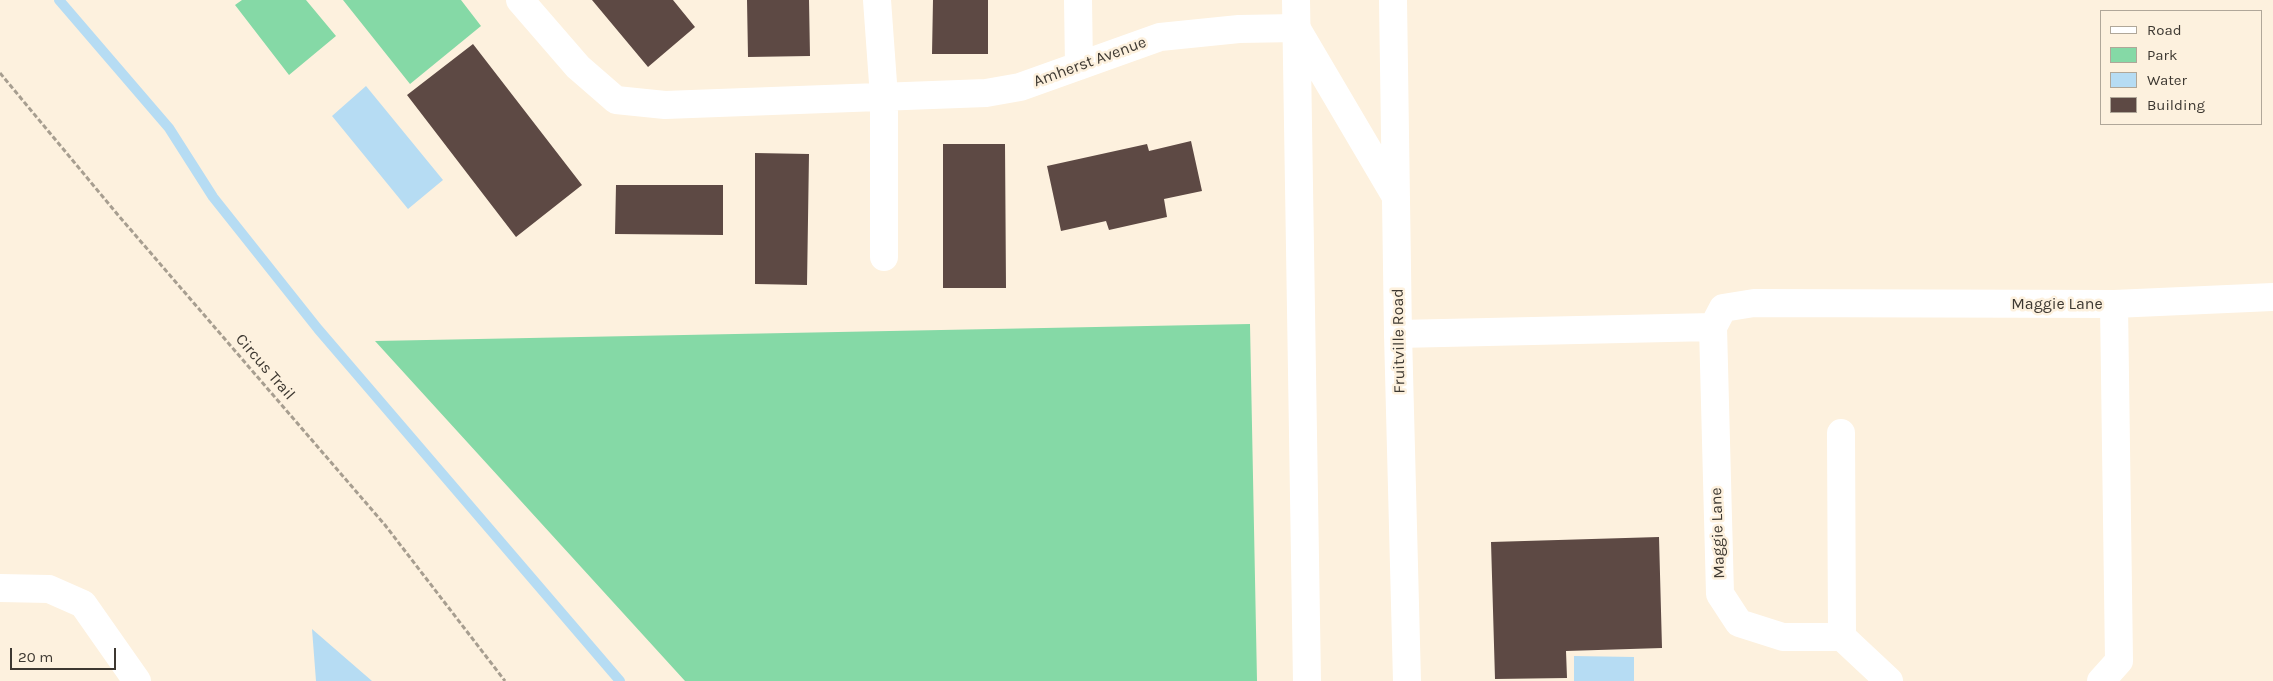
<!DOCTYPE html>
<style>
body{margin:0}
#map{position:relative;width:2273px;height:681px;overflow:hidden;background:#fdf1de;font-family:Karla,sans-serif}
canvas{display:block}
.legend{position:absolute;left:2100px;top:10px;width:162px;height:115px;box-sizing:border-box;background:#fdf1de;border:1px solid #b0a799;margin:0;padding:6px 9px;list-style:none;font-size:15px;color:#3d3831}
.legend li{display:flex;align-items:center;gap:10px;height:25px}
.legend b{width:25px;border:1px solid #b0a799}
.scale{position:absolute;left:10px;top:648px;width:106px;height:22px;box-sizing:border-box;border:2px solid #3d3831;border-top:0;padding-left:6px;font-size:15px;line-height:18px;white-space:nowrap;color:#3d3831;-webkit-text-stroke:4px #fdf1de;paint-order:stroke}
</style>
<div id="map">
<canvas width="2273" height="681"></canvas>
<ul class="legend">
<li><b style="height:6px;background:#fff"></b>Road</li>
<li><b style="height:14px;background:#85d9a6"></b>Park</li>
<li><b style="height:14px;background:#b6dcf3"></b>Water</li>
<li><b style="height:14px;background:#5d4944"></b>Building</li>
</ul>
<div class="scale">20 m</div>
</div>
<script>
const ctx = document.querySelector('canvas').getContext('2d');
ctx.lineJoin = 'round';
function fillPath(path, color) { ctx.fillStyle = color; ctx.fill(path, 'evenodd'); }
const poly = rows => new Path2D(rows.map(r => 'M' + r).join(''));
function strokePath(path, color, width, dash) { ctx.strokeStyle = color; ctx.lineWidth = width; ctx.lineCap = dash ? 'butt' : 'round'; ctx.setLineDash(dash || []); ctx.stroke(path); }
function label(font, color, halo, rows, align = 'center') {
  ctx.font = font + ' Karla,sans-serif'; ctx.lineWidth = 5; ctx.setLineDash([]); ctx.textBaseline = 'middle'; ctx.strokeStyle = halo; ctx.fillStyle = color; for (const [text, x, y, turn = 0] of rows) {
    ctx.save(); ctx.translate(x, y); ctx.rotate((+turn || 0) * Math.PI / 180); ctx.textAlign = isNaN(turn) ? turn : align; if (halo) ctx.strokeText(text, 0, 0); ctx.fillText(text, 0, 0); ctx.restore();
  }
}
const green = poly([
 [242,0,306,0,336,36,289,75,235,5],
 [343,0,461,0,481,26,410,84],
 [1250,324,1257,681,685,681,375,341]
]);
const water = poly([
 [366,86,443,180,408,209,332,116],
 [312,629,372,681,316,681],
 [1574,656,1634,657,1634,681,1574,681]
]);
const stream = poly([
 [59,0,169,128,213,197,318,329,620,681]
]);
const building = poly([
 [592,0,673,0,695,27,648,67],
 [747,0,809,0,810,56,748,57],
 [933,0,988,0,988,54,932,54],
 [473,44,582,185,516,237,407,95],
 [1191,141,1202,191,1164,199,1167,217,1109,230,1106,221,1061,231,1047,166,1147,144,1149,151],
 [943,144,1005,144,1006,288,943,288],
 [755,153,809,154,807,285,755,284],
 [616,185,723,185,723,235,615,234],
 [1659,537,1662,648,1566,651,1567,678,1495,679,1491,542]
]);
const path = poly([
 [0,73,118,215,385,525,505,681]
]);
const minor = poly([
 [520,0,578,67,616,100,665,105,986,93,1020,87,1160,37,1239,29,1297,28],
 [877,0,884,97,884,257],
 [1078,0,1079,66],
 [1398,334,1713,327],
 [1841,433,1842,637],
 [0,588,49,589,83,604,137,681],
 [1889,681,1842,637,1783,637,1739,623,1720,594,1713,327,1723,308,1754,303,2114,304,2273,297],
 [2101,681,2119,661,2114,304]
]);
const major = poly([
 [1296,0,1307,681],
 [1393,0,1398,334,1407,681],
 [1297,29,1396,197]
]);
const streetNames = [
 ["Amherst Avenue",1090,62,-20],
 ["Maggie Lane",2057,304],
 ["Fruitville Road",1399,341,-91],
 ["Circus Trail",265,367,49],
 ["Maggie Lane",1718,533,-92]
];
fillPath(green, '#85d9a6');
fillPath(water, '#b6dcf3');
strokePath(stream, '#b6dcf3', 10);
fillPath(building, '#5d4944');
strokePath(path, '#a79e90', 3, [5, 2.5]);
strokePath(minor, '#fff', 28);
strokePath(major, '#fff', 28);
label('16px', '#3d3831', '#fdf1de', streetNames);
</script>
